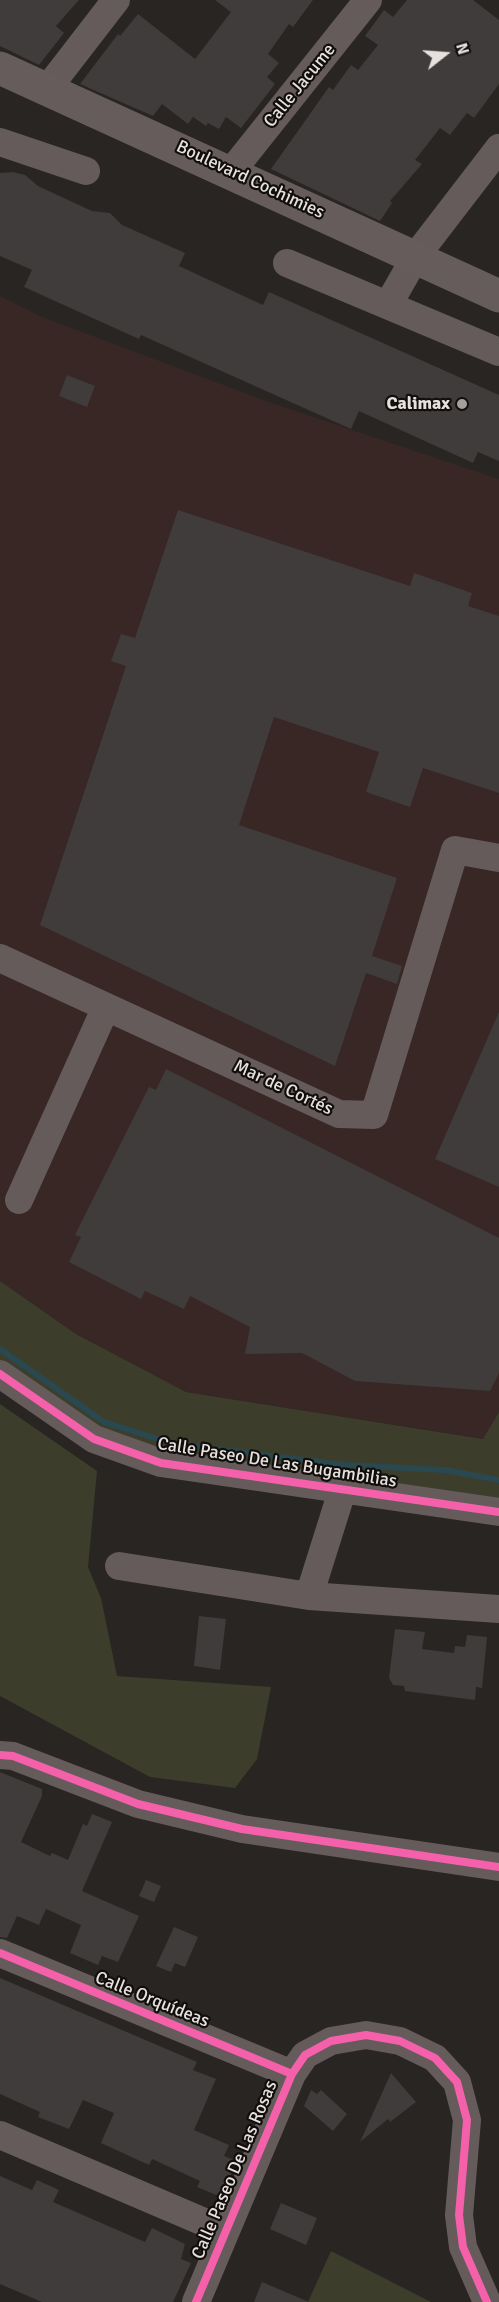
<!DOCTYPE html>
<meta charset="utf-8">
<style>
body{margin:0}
#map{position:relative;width:499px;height:2302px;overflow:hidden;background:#282522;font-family:Signika,sans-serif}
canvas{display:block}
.north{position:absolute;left:415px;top:24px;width:60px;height:60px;-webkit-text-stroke:4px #110e0c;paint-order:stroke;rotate:73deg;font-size:16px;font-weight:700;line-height:24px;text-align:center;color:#e6e1de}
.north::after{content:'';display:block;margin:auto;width:21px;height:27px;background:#e6e1de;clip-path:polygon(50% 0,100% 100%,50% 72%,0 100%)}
</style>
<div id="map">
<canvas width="499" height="2302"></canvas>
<div class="north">N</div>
</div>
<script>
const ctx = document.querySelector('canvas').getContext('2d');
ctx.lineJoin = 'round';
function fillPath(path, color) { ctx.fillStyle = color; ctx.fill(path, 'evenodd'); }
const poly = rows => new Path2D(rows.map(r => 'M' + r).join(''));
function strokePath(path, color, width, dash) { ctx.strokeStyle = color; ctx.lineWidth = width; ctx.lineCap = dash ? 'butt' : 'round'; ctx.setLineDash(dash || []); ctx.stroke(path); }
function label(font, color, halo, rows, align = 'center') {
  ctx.font = font + ' Signika,sans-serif'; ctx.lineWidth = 4.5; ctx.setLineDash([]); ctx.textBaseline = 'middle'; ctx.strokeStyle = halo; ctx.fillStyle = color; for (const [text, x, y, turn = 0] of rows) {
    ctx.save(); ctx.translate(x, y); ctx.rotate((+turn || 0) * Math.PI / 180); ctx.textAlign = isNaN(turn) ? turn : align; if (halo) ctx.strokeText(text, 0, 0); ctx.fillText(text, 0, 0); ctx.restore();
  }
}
const industrial = poly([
 [0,296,40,316,272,403,499,479,499,1412,484,1439,186,1392,76,1334,0,1281]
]);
const green = poly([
 [0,1281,76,1334,186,1392,483,1439,499,1412,499,1512,161,1463,0,1374],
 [0,1404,97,1471,88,1567,101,1598,117,1676,271,1687,257,1759,235,1788,150,1777,0,1696],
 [331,2251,431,2302,308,2302]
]);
const stream = poly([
 [0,1349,104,1422,174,1444,345,1465,445,1470,499,1480]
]);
const building = poly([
 [0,0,79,0,56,26,64,33,39,65,0,46],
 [215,0,313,0,293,27,289,24,268,54,279,63,267,77,275,84,241,128,226,117,219,129,208,123,206,126,193,117,188,124,162,104,153,116,80,84,118,34,120,36,138,14,195,59,231,12],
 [407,0,473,0,499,20,499,84,474,118,467,113,450,135,440,128,415,160,422,164,390,201,392,203,380,221,271,169,329,87,333,90,351,65,358,70,378,45,365,36,384,10,393,17],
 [13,172,25,175,38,186,92,211,110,213,122,225,185,253,179,266,263,305,269,292,499,395,499,461,478,452,473,463,359,411,351,429,141,335,139,339,24,287,32,270,0,256,0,173],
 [67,375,95,386,87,407,59,396],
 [178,510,410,586,414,573,472,593,468,606,499,616,499,793,423,768,410,807,366,792,379,752,274,717,239,825,397,878,372,956,402,966,397,984,366,973,335,1066,40,925,126,666,111,661,121,634,135,638],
 [499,1012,499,1187,435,1159],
 [166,1069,499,1238,499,1373,490,1391,355,1381,302,1353,245,1354,250,1327,190,1296,184,1309,145,1291,141,1299,69,1262,81,1237,75,1235,149,1087,156,1090],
 [199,1616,226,1619,220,1670,194,1666],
 [395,1629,425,1632,422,1649,454,1653,455,1646,465,1647,467,1635,487,1637,482,1688,476,1687,475,1700,405,1691,404,1686,393,1685,389,1678],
 [0,1772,42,1789,42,1796,21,1842,50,1856,52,1853,68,1860,83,1824,87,1826,92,1814,112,1822,82,1891,139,1916,118,1962,102,1956,98,1965,70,1953,81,1925,46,1909,39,1925,17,1916,7,1938,0,1937],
 [146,1880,161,1886,154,1902,139,1896],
 [174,1927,198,1937,185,1967,175,1963,171,1972,156,1966],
 [0,1978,197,2062,193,2070,216,2079,194,2130,229,2145,224,2156,234,2160,234,2167,221,2197,197,2187,200,2181,152,2159,149,2165,101,2143,114,2113,83,2100,69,2129,38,2117,40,2112,0,2094],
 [391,2073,416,2102,390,2122,388,2119,360,2142],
 [311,2090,317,2094,321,2090,347,2114,333,2131,304,2106],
 [0,2176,32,2190,37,2180,59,2190,53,2202,145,2242,152,2228,185,2244,181,2259,191,2263,173,2302,42,2302,0,2284],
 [281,2203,317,2218,306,2245,270,2229],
 [262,2282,309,2302,254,2302]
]);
const minor = poly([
 [48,88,116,0],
 [0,142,86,171],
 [231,172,368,0],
 [287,263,499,352],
 [388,305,416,256,499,148],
 [0,958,339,1114,374,1115,455,850,499,858],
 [19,1200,106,1007],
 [0,1374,94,1439,161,1463,499,1512],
 [119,1566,309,1596,499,1609],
 [309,1596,343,1488],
 [0,1755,13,1756,138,1804,242,1829,499,1867],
 [0,1953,292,2074],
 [0,2135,225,2231],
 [196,2302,292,2074,305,2055,331,2041,366,2035,400,2041,435,2058,457,2082,467,2120,459,2215,463,2247,487,2302]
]);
const major = poly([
 [0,68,499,296]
]);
const cycleway = poly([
 [0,1374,94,1439,161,1463,499,1512],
 [0,1755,13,1756,138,1804,242,1829,499,1867],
 [0,1953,292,2074],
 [196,2302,292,2074,305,2055,331,2041,366,2035,400,2041,435,2058,457,2082,467,2120,459,2215,463,2247,487,2302]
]);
const markers = [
 [462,404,6,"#a49f9c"]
];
const streetNames = [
 ["Calle Jacume",300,86,-51],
 ["Boulevard Cochimies",250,180,25],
 ["Mar de Cortés",283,1088,25],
 ["Calle Paseo De Las Bugambilias",277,1463,9],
 ["Calle Orquídeas",152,2000,22],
 ["Calle Paseo De Las Rosas",235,2170,-67]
];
const poiNames = [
 ["Calimax",450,404]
];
fillPath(industrial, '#382724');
fillPath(green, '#3c3e2b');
strokePath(stream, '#2a484f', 6);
fillPath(building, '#3f3c3b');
strokePath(minor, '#655b5b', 28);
strokePath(major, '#675c5c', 33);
strokePath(cycleway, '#f560ab', 8);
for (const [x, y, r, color] of markers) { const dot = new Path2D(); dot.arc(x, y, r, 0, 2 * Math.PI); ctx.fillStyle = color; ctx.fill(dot); strokePath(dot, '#110e0c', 2); }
label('18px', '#e6e1de', '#110e0c', streetNames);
label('bold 18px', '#e6e1de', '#110e0c', poiNames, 'right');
</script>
